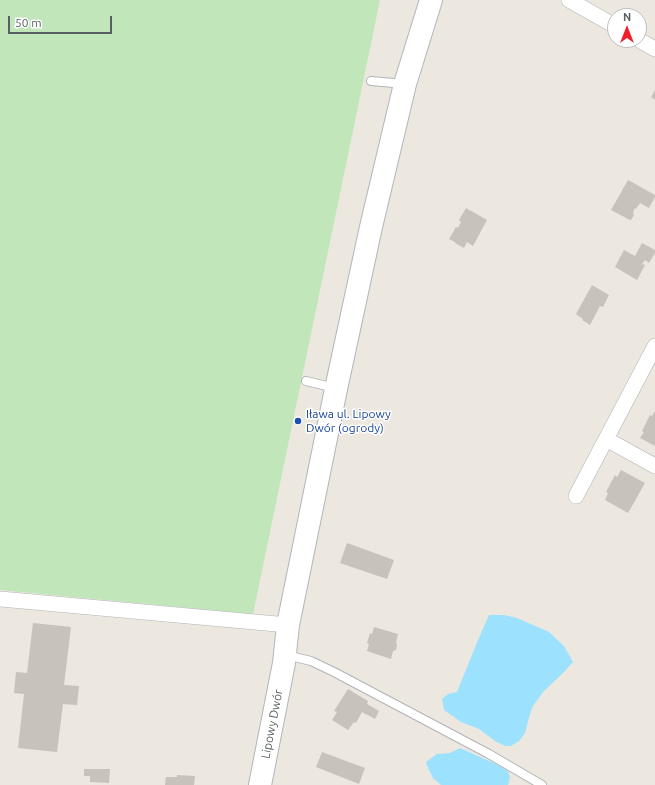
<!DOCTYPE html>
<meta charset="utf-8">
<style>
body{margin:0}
#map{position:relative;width:655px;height:785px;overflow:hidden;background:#ece7df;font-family:Ubuntu,sans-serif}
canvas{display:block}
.north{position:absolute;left:607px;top:8px;width:40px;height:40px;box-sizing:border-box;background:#fff;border:1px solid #bcbfc0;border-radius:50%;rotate:0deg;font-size:11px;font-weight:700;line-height:16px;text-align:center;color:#585e61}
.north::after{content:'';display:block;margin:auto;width:14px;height:18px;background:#f31f2d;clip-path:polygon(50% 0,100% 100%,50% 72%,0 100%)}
.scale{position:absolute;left:8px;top:16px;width:104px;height:18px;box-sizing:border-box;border:2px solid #585e61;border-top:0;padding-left:5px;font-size:12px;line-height:14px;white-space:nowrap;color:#585e61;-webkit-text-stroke:3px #fff;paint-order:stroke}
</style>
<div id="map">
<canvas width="655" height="785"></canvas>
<div class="north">N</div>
<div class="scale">50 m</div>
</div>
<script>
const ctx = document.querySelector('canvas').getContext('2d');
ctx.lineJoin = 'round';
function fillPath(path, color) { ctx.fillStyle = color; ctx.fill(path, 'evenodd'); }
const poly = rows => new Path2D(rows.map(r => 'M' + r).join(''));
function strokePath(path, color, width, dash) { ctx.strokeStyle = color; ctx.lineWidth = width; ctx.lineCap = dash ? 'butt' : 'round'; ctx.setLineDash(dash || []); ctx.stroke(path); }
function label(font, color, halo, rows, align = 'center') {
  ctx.font = font + ' Ubuntu,sans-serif'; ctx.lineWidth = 3; ctx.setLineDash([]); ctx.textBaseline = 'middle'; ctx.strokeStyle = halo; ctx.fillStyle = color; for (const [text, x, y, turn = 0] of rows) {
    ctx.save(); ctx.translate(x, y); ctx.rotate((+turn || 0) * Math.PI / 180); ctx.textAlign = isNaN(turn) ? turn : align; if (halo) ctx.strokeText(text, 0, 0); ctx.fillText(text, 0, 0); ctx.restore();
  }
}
const green = poly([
 [0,0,380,0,253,614,0,590]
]);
const water = poly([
 [489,615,504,615,517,618,549,632,564,646,573,662,563,673,543,692,533,706,530,714,525,733,519,741,511,746,505,746,495,741,479,729,461,722,444,710,442,699,448,694,457,692,478,640],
 [460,748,496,764,508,771,510,777,508,785,441,785,433,778,428,768,426,762,437,754,450,753]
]);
const building = poly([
 [655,90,655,100,651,97],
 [628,180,655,195,655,197,649,208,640,203,636,209,635,208,633,212,634,212,633,214,634,215,631,220,630,220,611,210],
 [466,208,487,220,473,246,467,242,464,248,455,243,455,242,449,239,456,227,458,228,461,222,459,220],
 [642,243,655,250,655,253,649,263,645,260,642,264,645,265,637,280,615,267,624,250,635,256],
 [592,285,609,295,603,307,600,306,590,325,582,320,583,319,576,314],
 [655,411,655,446,640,438,644,432,642,431,650,415,652,416],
 [621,470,645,483,628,513,605,500,608,493,606,492,615,475,617,477],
 [347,543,394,560,387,579,340,563],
 [33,623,71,627,64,685,79,686,77,705,63,704,57,752,18,748,24,694,14,693,16,672,27,673],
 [374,627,398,634,396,642,397,645,396,650,393,651,391,659,367,651,369,644,367,643,370,633,372,634],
 [348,689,368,701,367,704,379,711,375,719,362,712,356,723,354,722,348,730,332,720,337,712,334,711],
 [322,752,365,768,359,784,316,767],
 [84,769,110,769,109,783,90,782,90,776,84,776],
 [177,775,195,776,194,785,165,785,166,777,177,777]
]);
const lane = poly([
 [371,81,405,84],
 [306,381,335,388],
 [286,655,311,661,334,672,489,754,542,785]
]);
const street = poly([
 [569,0,615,26],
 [639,40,655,49],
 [606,439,655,466],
 [576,496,655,346],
 [0,599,288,625]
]);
const secondary = poly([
 [260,785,284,663,288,625,336,389,371,227,405,84,431,0]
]);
const markers = [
 [298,421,4,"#1a4fb4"]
];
const transitNames = [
 ["Iława ul. Lipowy",306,414],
 ["Dwór (ogrody)",306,428]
];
const streetNames = [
 ["Lipowy Dwór",272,724,-79]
];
fillPath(green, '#c0e6b9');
fillPath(water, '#9ce2ff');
fillPath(building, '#c7c2bc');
strokePath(lane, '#b0b4b8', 10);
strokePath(street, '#b0b4b8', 16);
strokePath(secondary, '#b1b6bb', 24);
strokePath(lane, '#fff', 8);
strokePath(street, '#fff', 15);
strokePath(secondary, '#fff', 22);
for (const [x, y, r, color] of markers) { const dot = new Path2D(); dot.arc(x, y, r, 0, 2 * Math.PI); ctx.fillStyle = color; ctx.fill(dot); strokePath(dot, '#fff', 1.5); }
label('12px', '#164399', '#fff', transitNames, 'left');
label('12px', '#585e61', '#fff', streetNames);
</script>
